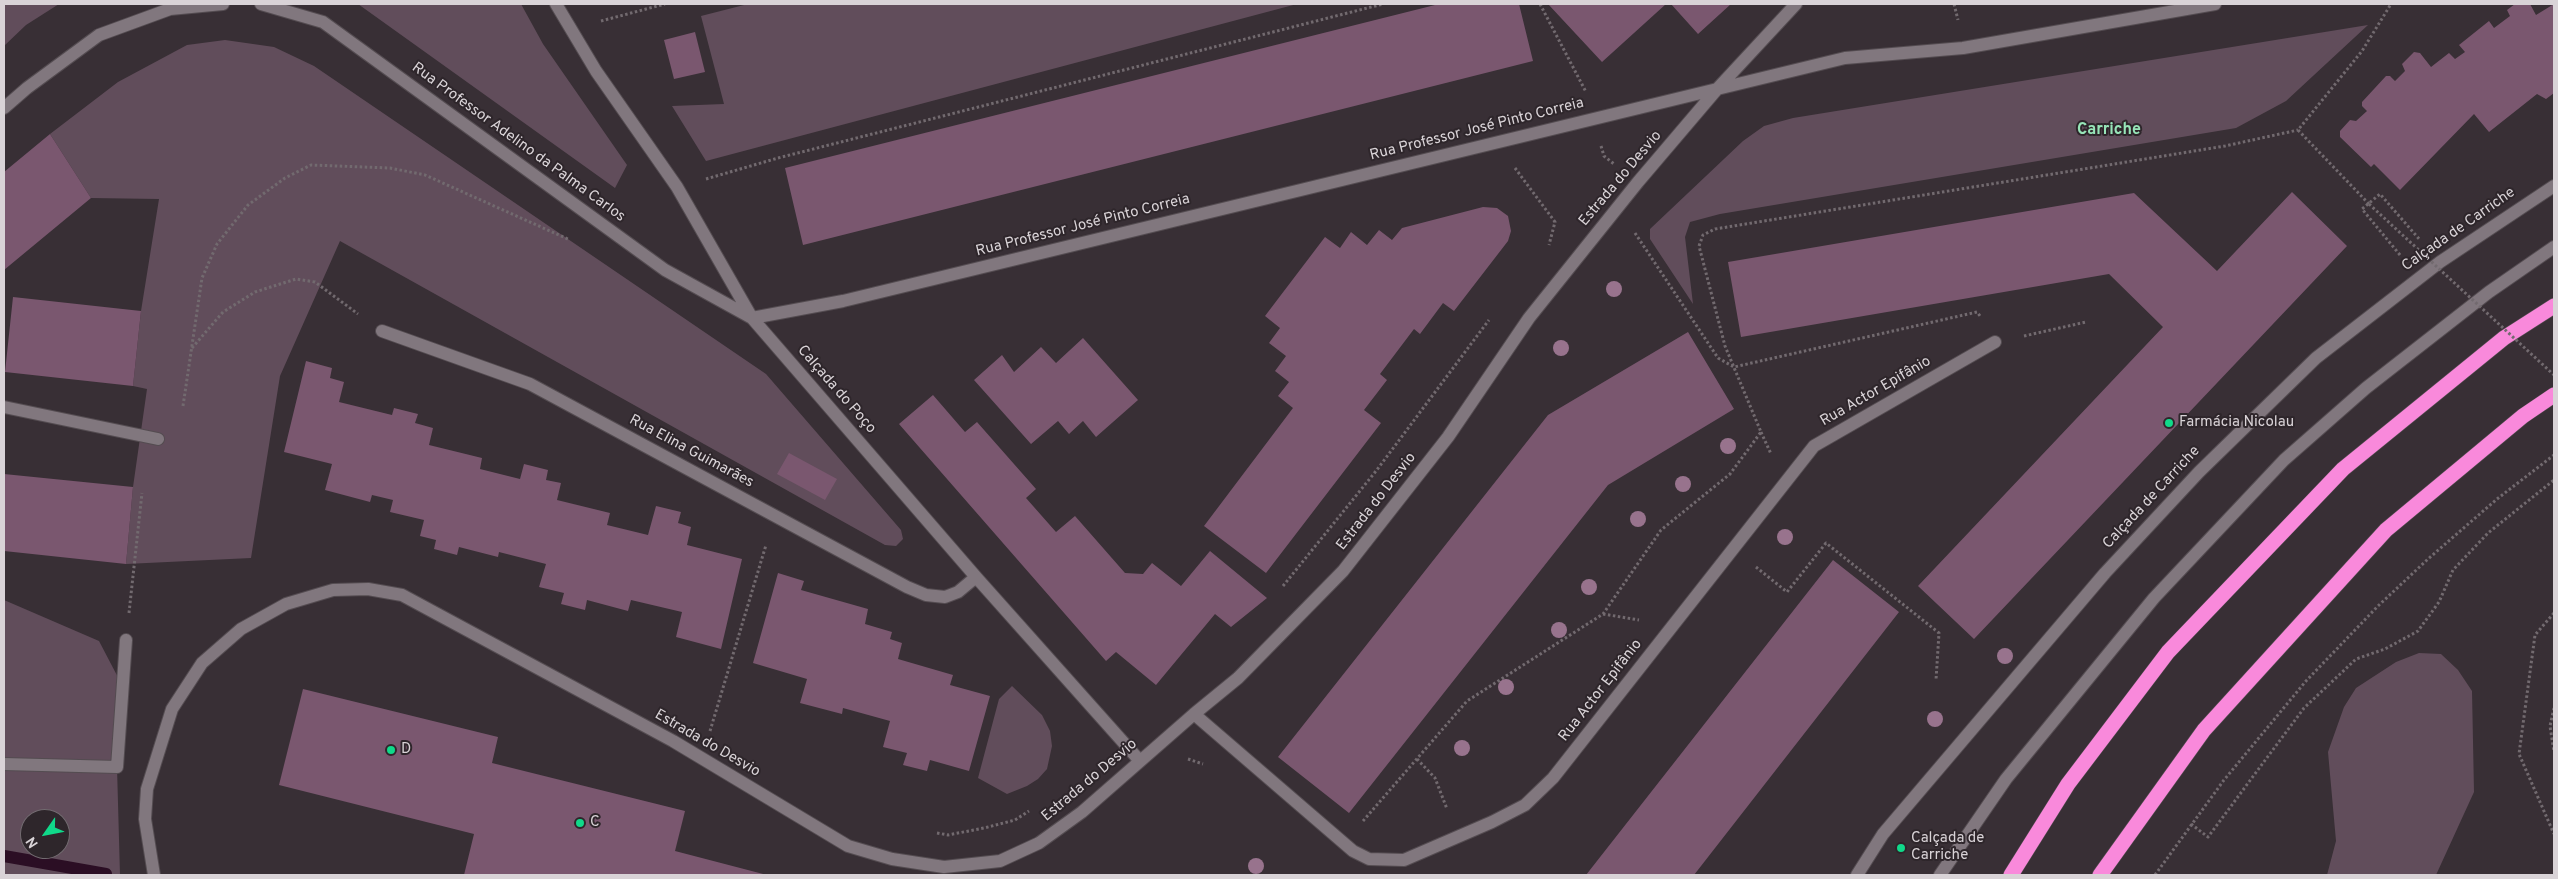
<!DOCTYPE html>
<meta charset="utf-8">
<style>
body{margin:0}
#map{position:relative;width:2558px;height:879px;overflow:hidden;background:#382f35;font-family:Overpass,sans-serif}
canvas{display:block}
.frame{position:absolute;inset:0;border:5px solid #d9d3d7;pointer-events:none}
.north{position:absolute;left:20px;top:809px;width:50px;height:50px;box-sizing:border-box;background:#2e262b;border:1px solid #726b70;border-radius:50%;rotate:237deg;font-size:14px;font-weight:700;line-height:20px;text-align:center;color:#d9d3d7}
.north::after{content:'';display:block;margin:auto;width:18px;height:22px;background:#10d98a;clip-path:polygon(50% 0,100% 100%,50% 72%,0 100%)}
</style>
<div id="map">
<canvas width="2558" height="879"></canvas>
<div class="frame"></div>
<div class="north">N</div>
</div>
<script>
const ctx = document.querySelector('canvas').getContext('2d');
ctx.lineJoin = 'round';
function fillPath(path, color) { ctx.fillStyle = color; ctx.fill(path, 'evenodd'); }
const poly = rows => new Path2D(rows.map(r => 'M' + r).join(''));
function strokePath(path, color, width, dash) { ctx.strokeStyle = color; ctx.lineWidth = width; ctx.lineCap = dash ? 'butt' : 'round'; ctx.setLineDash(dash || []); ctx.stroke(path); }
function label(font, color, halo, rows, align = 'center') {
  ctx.font = font + ' Overpass,sans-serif'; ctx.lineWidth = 4; ctx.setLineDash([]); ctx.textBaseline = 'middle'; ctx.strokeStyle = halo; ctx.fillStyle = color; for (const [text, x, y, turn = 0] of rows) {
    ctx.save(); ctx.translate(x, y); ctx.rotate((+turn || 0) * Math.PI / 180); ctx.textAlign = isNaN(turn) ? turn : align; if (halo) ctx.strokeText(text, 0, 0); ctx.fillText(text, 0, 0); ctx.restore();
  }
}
const green = poly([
 [4,4,59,4,26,25,4,46],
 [358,4,521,4,543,44,627,165,615,188],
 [748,4,1297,4,706,161,672,106,724,104,701,16],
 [2368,25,2286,101,2236,128,1720,214,1690,222,1685,237,1693,304,1650,239,1650,229,1743,141,1764,126,1793,118],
 [225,40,274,47,314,66,766,374,901,530,903,539,896,546,885,545,340,241,280,376,251,558,126,564,133,487,147,389,133,386,141,311,159,199,91,198,50,134,118,82,187,45],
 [4,600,99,641,122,685,117,767,120,875,4,875],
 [30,819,60,819,60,849,30,849],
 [2419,653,2441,654,2458,670,2472,691,2474,792,2436,875,2327,875,2336,841,2328,752,2344,707,2356,688,2396,662],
 [1012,686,1042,715,1050,731,1052,746,1047,769,1038,779,1027,786,1007,794,978,778,999,699]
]);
const stream = poly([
 [4,856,106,874]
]);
const building = poly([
 [1439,4,1519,4,1533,61,803,245,785,168],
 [1548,4,1666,4,1602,62],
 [1671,4,1731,4,1698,34],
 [2515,4,2530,4,2536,15,2554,4,2554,93,2546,99,2537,94,2489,132,2474,114,2400,190,2374,164,2371,167,2340,137,2340,131,2350,120,2356,121,2367,111,2362,106,2362,102,2386,76,2390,76,2395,81,2405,71,2402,64,2414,52,2420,53,2431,67,2449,53,2455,59,2465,52,2459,45,2489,21,2494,28,2510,16,2507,10],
 [695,32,705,72,674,79,664,40],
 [50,134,91,198,4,270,4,172],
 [2292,192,2347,246,1974,639,1918,586,2163,327,2109,274,1741,337,1728,262,2134,193,2217,271],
 [1483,207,1497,208,1508,216,1511,231,1508,241,1454,311,1443,303,1420,334,1414,329,1380,374,1387,380,1364,410,1381,423,1266,573,1204,526,1293,408,1278,396,1289,382,1275,371,1286,356,1269,343,1280,328,1265,316,1325,237,1340,248,1351,232,1367,245,1379,230,1392,240,1402,228],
 [13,297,141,311,133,386,5,372],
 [1688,332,1734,409,1608,485,1349,813,1278,757,1548,415],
 [1083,338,1138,400,1096,437,1083,421,1069,434,1058,421,1031,444,974,380,1002,355,1014,372,1041,347,1056,363],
 [306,361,332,368,330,378,344,382,339,402,392,415,394,408,418,414,415,423,433,428,429,445,482,458,480,469,520,479,524,464,548,470,546,480,561,483,557,500,610,513,607,525,648,535,656,506,681,512,678,523,691,527,687,545,742,559,721,649,676,637,682,612,631,600,628,611,587,600,585,610,561,604,564,593,539,587,546,564,499,552,498,557,459,547,457,555,434,549,436,540,420,536,424,520,390,512,393,500,372,495,370,502,325,490,332,464,284,452],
 [933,395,965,432,977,422,1036,489,1026,498,1056,532,1075,516,1125,573,1143,574,1152,563,1181,586,1210,551,1267,598,1231,627,1215,614,1156,685,1116,652,1106,661,899,424],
 [789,453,837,479,825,500,777,474],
 [4,474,133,487,126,564,4,551],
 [1833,560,1899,612,1694,875,1586,875],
 [778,573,804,581,801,590,868,609,865,624,892,632,890,639,902,643,898,659,953,675,950,685,990,696,969,771,930,760,927,771,903,765,907,753,883,747,890,721,843,708,842,714,800,703,807,679,753,663],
 [303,689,498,737,492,763,685,811,675,851,767,875,464,875,474,834,279,785]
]);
const path = poly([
 [1540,4,1586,92],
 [1954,4,1958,20],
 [601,21,665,4],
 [1601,146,1604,156,1614,164],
 [1515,168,1555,222,1549,245],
 [706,179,778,158,1383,4],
 [2369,204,2298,130,2362,51,2391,4],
 [1635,233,1718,358,1734,367,1977,312,1980,316],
 [2400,255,2362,209,2380,194,2420,240],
 [2024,336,2086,322],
 [192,348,223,312,255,292,296,279,315,282,358,314],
 [183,406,202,278,217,244,248,205,285,178,311,165,390,168,425,175,570,240],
 [1761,432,1771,454],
 [1756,567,1787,592,1826,543,1939,633,1936,680],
 [1283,586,1376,471,1489,320],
 [129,613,142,493],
 [2554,613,2535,635,2519,754,2554,834],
 [1603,614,1639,620],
 [2554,708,2550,726,2554,752],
 [710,731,766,545],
 [1188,759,1203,764],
 [1417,759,1435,778,1447,809],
 [1363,821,1467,701,1603,614,1661,530,1730,474,1761,432,1725,346,1699,246,1703,235,1715,229,2225,146,2298,130],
 [2191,824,2208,837,2304,708,2356,659,2385,649,2418,631,2439,602,2453,570,2488,533,2554,480],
 [937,833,948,835,984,828,1015,820,1029,811],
 [2155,875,2224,780,2306,681,2378,606,2428,559,2497,499,2554,455]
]);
const minor = poly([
 [261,4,323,22,665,270,752,318,843,301,1845,58,1963,48,2215,4],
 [556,4,596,71,677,187,752,318,976,577,1140,761],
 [4,108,27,88,99,35,170,9,223,4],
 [382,331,530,384,907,587,926,595,945,597,958,592,976,577],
 [4,407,158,439],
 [1194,714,1353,851,1369,859,1404,860,1492,822,1525,805,1553,778,1814,446,1995,342],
 [4,764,117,767,126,640],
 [154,875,145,819,147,789,172,709,202,663,241,629,286,604,333,590,368,589,402,595,673,741,848,846,892,859,944,867,1000,861,1039,843,1082,812,1194,714,1238,678,1343,571,1448,437,1529,318,1638,182,1718,88,1796,4],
 [1857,875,1883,834,2105,573,2199,472,2316,358,2440,262,2554,186],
 [1940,875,2006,779,2154,598,2284,460,2366,388,2489,292,2554,247]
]);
const highway = poly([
 [2011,875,2068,784,2168,652,2343,469,2504,338,2554,306],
 [2100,875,2204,730,2386,530,2523,416,2554,395]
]);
const pathBridge = poly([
 [2369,204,2554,375]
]);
const trees = [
 [1614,289],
 [1561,348],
 [1728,446],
 [1683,484],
 [1638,519],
 [1785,537],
 [1589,587],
 [1559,630],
 [2005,656],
 [1506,687],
 [1935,719],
 [1462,748],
 [1256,866]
];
const markers = [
 [2169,423,5,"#10d98a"],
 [391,750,5,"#10d98a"],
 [580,823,5,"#10d98a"],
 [1901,848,5,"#10d98a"]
];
const streetNames = [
 ["Rua Professor José Pinto Correia",1477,130,-14],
 ["Rua Professor Adelino da Palma Carlos",518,143,36],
 ["Estrada do Desvio",1621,179,-50],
 ["Rua Professor José Pinto Correia",1083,226,-14],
 ["Calçada de Carriche",2459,230,-35],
 ["Calçada do Poço",836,390,49],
 ["Rua Actor Epifânio",1876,392,-30],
 ["Rua Elina Guimarães",691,452,28],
 ["Calçada de Carriche",2152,498,-47],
 ["Estrada do Desvio",1377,502,-52],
 ["Rua Actor Epifânio",1601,691,-52],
 ["Estrada do Desvio",707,744,30],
 ["Estrada do Desvio",1090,781,-40]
];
const poiNames = [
 ["Farmácia Nicolau",2179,423],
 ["D",401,750],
 ["C",590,823],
 ["Calçada de",1911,839],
 ["Carriche",1911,856]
];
const neighbourhoodNames = [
 ["Carriche",2109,131]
];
fillPath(green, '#614d5b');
strokePath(stream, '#2b0e24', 12);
fillPath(building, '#7a576f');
strokePath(minor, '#544c51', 14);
strokePath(highway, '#544c51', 16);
strokePath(path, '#726a6f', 3, [2.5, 2.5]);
strokePath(minor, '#81777e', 12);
strokePath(highway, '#f989db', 15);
strokePath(pathBridge, '#726a6f', 3, [2.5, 2.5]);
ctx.fillStyle = '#98738d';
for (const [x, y] of trees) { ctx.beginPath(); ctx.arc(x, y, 8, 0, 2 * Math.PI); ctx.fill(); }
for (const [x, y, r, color] of markers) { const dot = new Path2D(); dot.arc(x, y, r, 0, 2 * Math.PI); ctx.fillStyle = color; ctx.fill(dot); strokePath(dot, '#2e262b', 2); }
label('15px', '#d9d3d7', '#2e262b', streetNames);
label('15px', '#d9d3d7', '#2e262b', poiNames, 'left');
label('bold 16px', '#97e5b8', '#2e262b', neighbourhoodNames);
</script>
